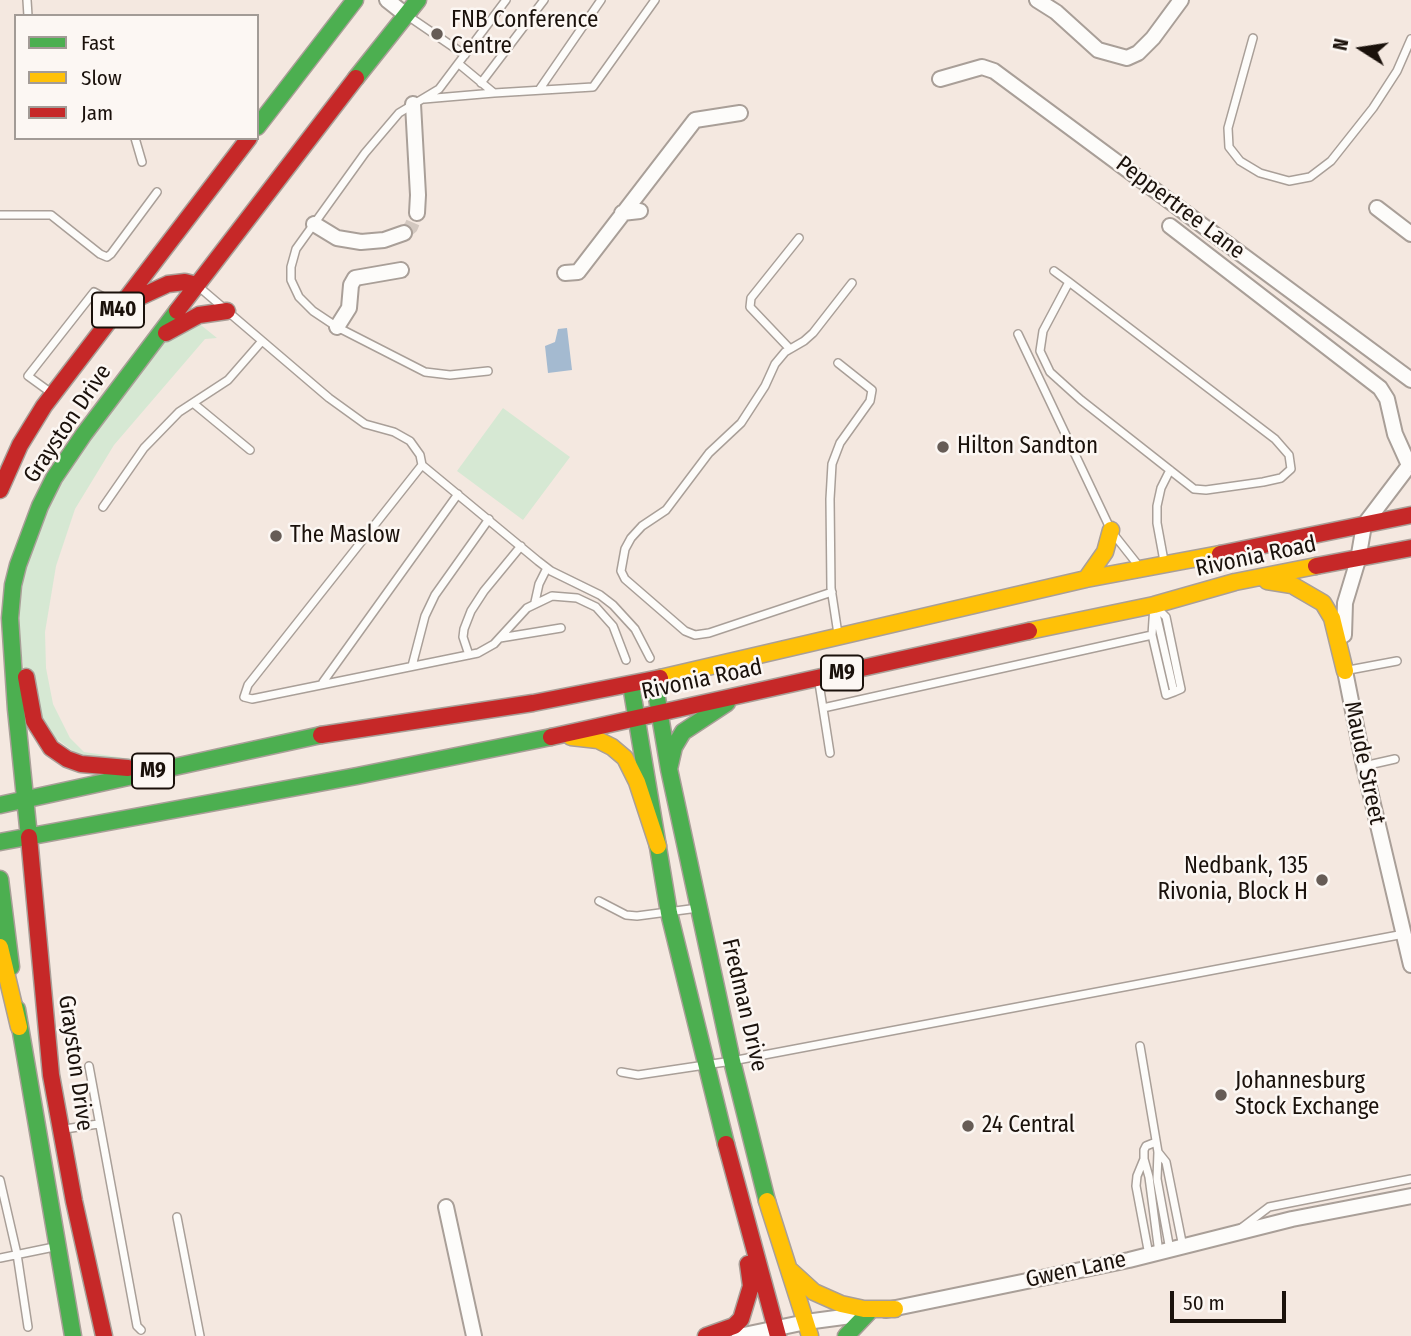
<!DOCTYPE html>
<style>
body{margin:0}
#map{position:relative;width:1411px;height:1336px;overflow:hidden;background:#f4e8e0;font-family:"Fira Sans Condensed",sans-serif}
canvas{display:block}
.legend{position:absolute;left:14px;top:14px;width:245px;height:126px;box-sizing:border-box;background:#fcf7f3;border:2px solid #a29b96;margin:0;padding:9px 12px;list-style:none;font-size:21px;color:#1a110b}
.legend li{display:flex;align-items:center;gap:14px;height:35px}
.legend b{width:35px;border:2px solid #a29b96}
.north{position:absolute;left:1327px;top:14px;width:70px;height:70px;-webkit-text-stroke:5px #fcf7f3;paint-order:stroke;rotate:282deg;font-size:19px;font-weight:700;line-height:28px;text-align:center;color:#1a110b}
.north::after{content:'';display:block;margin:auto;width:24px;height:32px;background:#1a110b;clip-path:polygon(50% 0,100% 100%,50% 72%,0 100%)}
.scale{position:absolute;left:1170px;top:1291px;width:116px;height:32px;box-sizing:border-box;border:4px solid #1a110b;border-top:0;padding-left:9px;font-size:21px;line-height:24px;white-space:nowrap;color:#1a110b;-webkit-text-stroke:5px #fcf7f3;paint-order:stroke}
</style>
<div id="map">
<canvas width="1411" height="1336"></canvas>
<ul class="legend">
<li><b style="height:9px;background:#4caf50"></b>Fast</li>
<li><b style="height:9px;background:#ffc107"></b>Slow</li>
<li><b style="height:9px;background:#c62828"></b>Jam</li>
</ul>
<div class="north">N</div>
<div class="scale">50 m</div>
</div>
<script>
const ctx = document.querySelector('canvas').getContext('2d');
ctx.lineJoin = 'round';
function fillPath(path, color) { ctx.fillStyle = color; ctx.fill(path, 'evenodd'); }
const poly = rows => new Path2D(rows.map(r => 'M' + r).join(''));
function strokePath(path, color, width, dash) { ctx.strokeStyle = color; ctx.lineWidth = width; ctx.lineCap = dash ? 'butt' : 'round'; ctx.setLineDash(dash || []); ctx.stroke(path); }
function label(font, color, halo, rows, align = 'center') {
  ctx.font = font + ' "Fira Sans Condensed",sans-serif'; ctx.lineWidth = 5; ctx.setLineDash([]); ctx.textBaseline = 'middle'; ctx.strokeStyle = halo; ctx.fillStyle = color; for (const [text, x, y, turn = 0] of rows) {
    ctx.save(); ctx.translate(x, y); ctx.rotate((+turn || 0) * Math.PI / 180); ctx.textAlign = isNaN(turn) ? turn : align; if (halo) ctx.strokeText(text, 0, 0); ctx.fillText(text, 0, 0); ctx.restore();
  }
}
const green = poly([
 [176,305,217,338,205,339,114,445,75,509,56,566,45,632,46,668,53,704,70,738,84,752,132,759,99,770,32,721,13,601,34,523],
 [503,408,570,457,523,520,457,471]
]);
const water = poly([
 [567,328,572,370,548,373,545,346,555,342,558,329]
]);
const streetTunnel = poly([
 [404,233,411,227,417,213]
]);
const lane = poly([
 [27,0,28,16],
 [408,16,465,55],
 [1253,38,1228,128,1229,147,1240,161,1260,173,1289,181,1310,177,1331,161,1373,108,1397,71,1411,39],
 [459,64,494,93,593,87,655,0],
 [481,83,544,0],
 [539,90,601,0],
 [424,99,494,93],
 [135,138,142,162],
 [0,215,51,215,100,254,107,257,111,254,157,192],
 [1054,271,1069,282,1275,439,1289,455,1291,469,1281,478,1263,482,1206,490,1194,489,1081,400,1050,372,1040,351,1043,331,1069,282],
 [199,287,329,398,365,424,394,432,410,441,420,455,422,465,538,561,551,571,600,595,613,605,635,629,650,658],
 [1018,334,1109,526],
 [790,349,750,307,751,298,799,238],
 [488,371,450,375,425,372,337,327,313,311,299,297,291,280,291,267,296,249,365,153,399,113,439,89,506,0],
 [50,392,28,376,94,292,116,304],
 [193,403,250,450],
 [422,465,248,685,244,697,252,699,478,653,494,644,527,608,552,596,577,598,596,607,613,626,626,660],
 [103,507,144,448,179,412,228,380,262,341],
 [1115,536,1138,565],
 [1164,561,1157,523,1157,506,1161,488,1170,470],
 [832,592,709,633,695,635,685,631,625,579,621,571,625,549,631,538,642,526,666,510,709,453,741,423,765,386,775,364,785,352,804,341,813,333,852,283],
 [535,602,539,584,547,568],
 [1154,605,1174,692,1166,695,1152,635,1154,605],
 [1157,608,1166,617,1178,675,1181,689,1174,692],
 [838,634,831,588,830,499,832,464,840,443,870,401,872,390,838,363],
 [500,638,561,628],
 [469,655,463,637,464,629,471,611,484,591,521,546],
 [412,666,425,616,435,595,489,519],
 [1349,670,1397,661],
 [323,682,458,494],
 [819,683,830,753],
 [823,708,1152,635],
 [1364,766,1395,759],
 [599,901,626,915,637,916,698,908],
 [1140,1046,1158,1152,1157,1179,1170,1250],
 [89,1066,137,1326,141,1330],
 [621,1072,638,1075,732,1061,1404,934],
 [65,1129,98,1124],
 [1158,1152,1166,1162,1183,1247],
 [1144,1159,1149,1177,1159,1253],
 [0,1180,17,1254,28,1327],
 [177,1217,200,1336],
 [1240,1229,1269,1207,1411,1179],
 [1149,1255,1136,1186,1137,1176,1144,1159,1144,1150,1146,1146,1156,1142],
 [0,1258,54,1247]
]);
const street = poly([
 [387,0,406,15],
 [1037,0,1056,12,1098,50,1127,58,1138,53,1153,38,1181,0],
 [940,79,982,67,994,71,1411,380],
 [413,104,418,195,417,213],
 [1377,208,1411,234],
 [622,213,640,211],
 [314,224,337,238,361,242,384,240,404,233],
 [1170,226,1380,388,1387,399,1395,434,1409,465],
 [565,273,578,272,695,120,740,113],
 [337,327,349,308,351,285,355,278,401,270],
 [1344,635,1345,603,1358,560,1364,525,1411,463],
 [1344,666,1364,766,1411,965],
 [446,1207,474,1336],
 [886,1310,1129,1260,1292,1219,1411,1196],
 [739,1336,806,1322,866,1314]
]);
const fast = poly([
 [356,78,418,0],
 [257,127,355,0],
 [654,680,669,769,732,1061,767,1201],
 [631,685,669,913,726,1144],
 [669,769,674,747,683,732,727,703],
 [0,805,321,735],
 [29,837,16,709,10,618,13,585,18,565,40,506,54,478,84,434,177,311],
 [0,842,357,776,551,737],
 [0,879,11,967],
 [17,1009,73,1336],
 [846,1336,868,1313]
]);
const slow = poly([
 [1086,579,1105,552,1111,530],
 [1267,581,1292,585,1323,603,1332,618,1345,671],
 [1029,631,1154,605,1235,582,1316,566],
 [660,678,1086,579,1220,554],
 [571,737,598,740,612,747,625,758,637,782,658,846],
 [0,947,19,1027],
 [767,1201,810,1336],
 [791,1271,814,1292,841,1304,864,1309,895,1309]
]);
const jam = poly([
 [125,304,168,284,185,282,197,285],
 [177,311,356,78],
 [166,333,199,315,227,311],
 [0,490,20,445,44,406,249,138],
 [1220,554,1411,515],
 [1316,566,1411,548],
 [26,677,34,721,51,748,67,759,81,764,128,768],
 [321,735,533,703,660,678],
 [551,737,1029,631],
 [29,837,51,1075,74,1201,104,1336],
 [726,1144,778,1336],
 [706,1336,734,1326,741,1319,751,1286,748,1264]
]);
const markers = [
 [437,34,7,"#665c56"],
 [943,447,7,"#665c56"],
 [276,536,7,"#665c56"],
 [1322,880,7,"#665c56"],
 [1221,1095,7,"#665c56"],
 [968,1126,7,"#665c56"]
];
const shields = [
 [118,310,52],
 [842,673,42],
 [153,771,42]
];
const shieldNames = [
 ["M40",118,310],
 ["M9",842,673],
 ["M9",153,771]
];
const poiNames = [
 ["FNB Conference",451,21],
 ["Centre",451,47],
 ["Hilton Sandton",957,447],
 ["The Maslow",290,536],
 ["Nedbank, 135",1308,867,"right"],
 ["Rivonia, Block H",1308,893,"right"],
 ["Johannesburg",1235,1082],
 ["Stock Exchange",1235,1108],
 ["24 Central",982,1126]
];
const streetNames = [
 ["Peppertree Lane",1180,208,37],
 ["Grayston Drive",68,424,-56],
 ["Rivonia Road",1256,557,-12],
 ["Rivonia Road",702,680,-12],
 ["Maude Street",1364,763,78],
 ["Fredman Drive",744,1005,77],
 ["Grayston Drive",75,1063,82],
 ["Gwen Lane",1076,1270,-12]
];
fillPath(green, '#d6e8d3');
fillPath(water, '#a4bad0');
strokePath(streetTunnel, '#d3c8c0', 14, [14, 7]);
strokePath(lane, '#a99f98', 10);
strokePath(street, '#a99f98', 18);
strokePath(fast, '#a99f98', 19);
strokePath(slow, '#a99f98', 19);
strokePath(jam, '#a99f98', 19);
strokePath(lane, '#fdfcfa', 7);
strokePath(street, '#fdfcfa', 14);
strokePath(fast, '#4caf50', 16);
strokePath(slow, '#ffc107', 16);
strokePath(jam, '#c62828', 16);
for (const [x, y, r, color] of markers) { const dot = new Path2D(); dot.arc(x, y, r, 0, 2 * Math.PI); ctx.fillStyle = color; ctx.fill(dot); strokePath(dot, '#fcf7f3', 2.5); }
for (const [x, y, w] of shields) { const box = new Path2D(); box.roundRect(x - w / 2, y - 17.5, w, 35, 5); ctx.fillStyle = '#fcf7f3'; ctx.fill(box); strokePath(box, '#1a110b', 2); }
label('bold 21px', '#1a110b', null, shieldNames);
label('23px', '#1a110b', '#fcf7f3', poiNames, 'left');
label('23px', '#1a110b', '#fcf7f3', streetNames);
</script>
